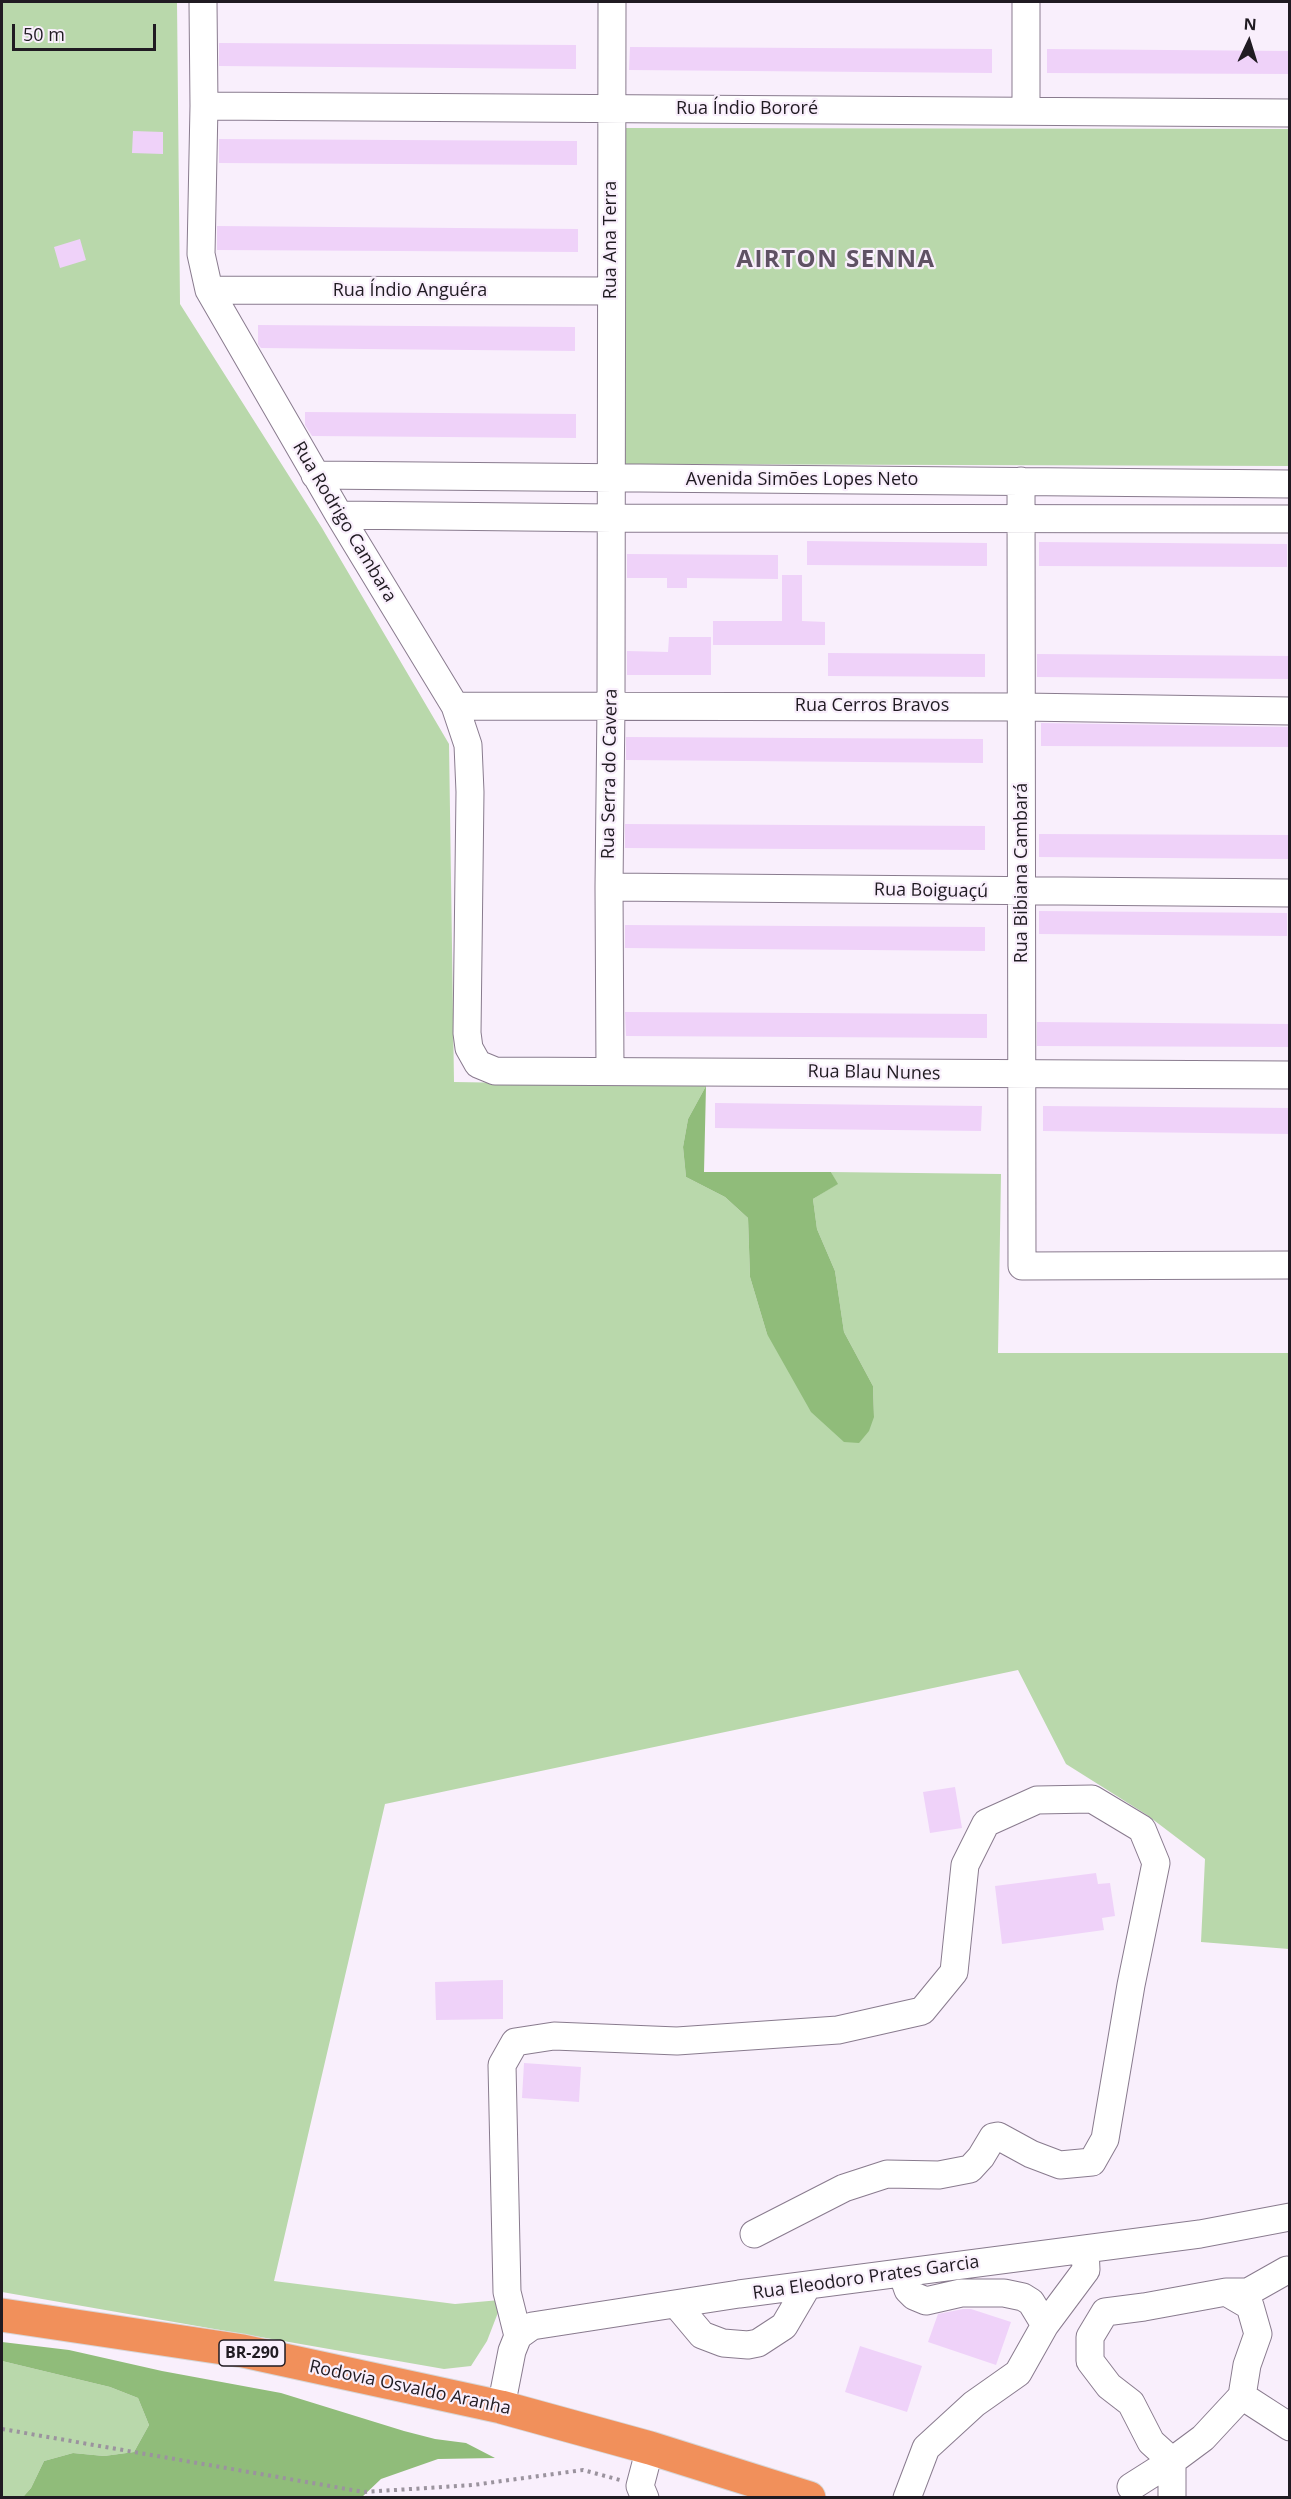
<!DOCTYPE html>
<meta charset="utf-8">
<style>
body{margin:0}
#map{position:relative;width:1291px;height:2499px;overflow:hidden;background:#f9effc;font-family:"Open Sans",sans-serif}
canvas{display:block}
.frame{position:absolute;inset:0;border:3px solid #201b22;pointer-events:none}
.north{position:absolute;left:1219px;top:12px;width:60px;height:60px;-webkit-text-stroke:4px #f9effc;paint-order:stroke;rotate:4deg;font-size:16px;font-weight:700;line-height:24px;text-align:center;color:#201b22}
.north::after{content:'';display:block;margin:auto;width:21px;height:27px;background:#201b22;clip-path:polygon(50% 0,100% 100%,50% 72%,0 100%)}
.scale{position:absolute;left:12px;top:24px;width:144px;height:27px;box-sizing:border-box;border:3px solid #201b22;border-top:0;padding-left:8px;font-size:18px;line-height:21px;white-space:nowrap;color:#201b22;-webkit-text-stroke:4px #f9effc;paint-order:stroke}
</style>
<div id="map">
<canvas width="1291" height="2499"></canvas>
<div class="frame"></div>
<div class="north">N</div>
<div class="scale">50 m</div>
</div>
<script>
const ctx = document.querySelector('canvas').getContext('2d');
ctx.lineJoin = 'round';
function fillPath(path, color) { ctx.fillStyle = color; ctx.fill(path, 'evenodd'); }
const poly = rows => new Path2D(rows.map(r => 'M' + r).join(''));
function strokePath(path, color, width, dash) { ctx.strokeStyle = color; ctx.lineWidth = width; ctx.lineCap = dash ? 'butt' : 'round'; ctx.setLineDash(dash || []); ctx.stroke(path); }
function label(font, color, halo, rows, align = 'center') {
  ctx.font = font + ' "Open Sans",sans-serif'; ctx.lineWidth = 4.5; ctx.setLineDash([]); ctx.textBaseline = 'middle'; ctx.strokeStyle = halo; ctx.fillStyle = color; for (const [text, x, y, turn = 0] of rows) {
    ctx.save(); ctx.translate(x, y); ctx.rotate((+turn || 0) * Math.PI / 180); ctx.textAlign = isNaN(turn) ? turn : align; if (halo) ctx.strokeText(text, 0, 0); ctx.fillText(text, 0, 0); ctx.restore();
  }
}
const green = poly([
 [2,2,177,2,180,304,322,528,449,744,454,1082,706,1086,688,1119,683,1147,686,1177,725,1197,748,1218,750,1277,767,1334,874,1417,873,1386,844,1332,835,1271,817,1229,813,1199,837,1184,831,1172,1001,1174,998,1353,1289,1353,1289,1949,1201,1942,1205,1859,1147,1815,1066,1764,1018,1670,385,1804,274,2281,455,2304,500,2300,499,2310,487,2341,471,2366,444,2369,2,2292],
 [626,128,1289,129,1289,466,625,464],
 [2,2361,110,2387,138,2398,149,2425,134,2452,104,2456,73,2453,44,2461,31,2488,23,2497,2,2497]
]);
const forest = poly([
 [706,1086,704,1172,831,1172,838,1184,813,1199,817,1229,835,1271,844,1332,873,1386,874,1417,869,1431,859,1443,844,1442,811,1412,767,1334,750,1277,748,1218,725,1197,686,1177,683,1147,688,1119],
 [2,2342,69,2350,162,2371,281,2393,404,2431,435,2439,466,2443,495,2458,438,2459,381,2479,362,2497,23,2497,31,2488,44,2461,73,2453,104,2456,134,2452,149,2425,138,2398,110,2387,2,2361]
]);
const building = poly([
 [219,43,576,45,576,69,219,66],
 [630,47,992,49,992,73,629,70],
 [1047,49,1290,51,1290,74,1047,73],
 [133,131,163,132,163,154,132,153],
 [219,139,577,141,577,165,219,163],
 [217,226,578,229,578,252,217,250],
 [80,239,86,260,60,268,54,247],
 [258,325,575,327,575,351,261,348,258,344],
 [305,412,576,414,576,438,312,436,305,425],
 [807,541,987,543,987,566,807,565],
 [1039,542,1287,544,1287,567,1039,566],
 [627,554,778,555,778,579,687,578,687,588,667,588,667,578,627,578],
 [782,575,802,575,802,621,825,622,825,645,713,645,713,621,782,621],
 [669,637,711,637,711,675,627,675,627,651,668,652],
 [828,653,985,654,985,677,828,676],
 [1037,654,1290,656,1290,679,1037,677],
 [1041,723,1290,727,1290,747,1041,746],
 [626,737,983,739,983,763,626,760],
 [625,824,985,826,985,850,625,848],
 [1039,834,1288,835,1288,859,1039,857],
 [1039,911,1287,913,1287,936,1039,934],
 [625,925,985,927,985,951,625,948],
 [625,1012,987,1014,987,1038,626,1036],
 [1037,1022,1290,1024,1290,1047,1037,1046],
 [715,1103,982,1106,981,1131,715,1128],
 [1043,1106,1290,1108,1290,1134,1043,1131],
 [955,1787,962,1828,930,1833,923,1792],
 [1096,1873,1098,1884,1110,1883,1115,1916,1102,1918,1104,1930,1002,1944,995,1886],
 [503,1980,503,2019,436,2020,435,1982],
 [524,2063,581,2067,579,2102,522,2098],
 [963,2309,971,2309,1011,2322,996,2365,928,2342,938,2314],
 [860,2346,922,2366,907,2412,845,2392]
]);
const path = poly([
 [2,2429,364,2492,473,2485,583,2470,620,2480]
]);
const minor = poly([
 [203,2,204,106,201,254,209,290,339,515,455,706,468,745,470,792,467,1033,469,1048,478,1064,495,1071,1290,1075],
 [204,106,1290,113],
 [1026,110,1026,2],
 [209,290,611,291],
 [315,475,1290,484],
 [1021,481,1022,1266,1290,1265],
 [339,515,612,518,1290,519],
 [455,706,1022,707,1290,711],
 [609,887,1290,893],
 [610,1071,609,887,611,705,612,2],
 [902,2273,908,2290,914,2296,926,2301,961,2293,1004,2293,1023,2297,1031,2302,1045,2325],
 [1226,2292,1248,2292,1287,2270],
 [676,2304,702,2335,723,2343,748,2345,758,2343,784,2326,808,2285],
 [518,2336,507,2292,502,2065,515,2042,554,2036,677,2041,838,2030,922,2011,954,1972,965,1865,986,1823,1037,1800,1092,1799,1142,1829,1156,1863,1131,1985,1105,2139,1092,2162,1060,2165,1031,2154,998,2136,993,2137,981,2157,970,2169,939,2175,887,2174,844,2188,754,2234],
 [501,2407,512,2351,518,2336,532,2326,739,2294,1200,2234,1290,2217],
 [1131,2487,1172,2461,1151,2442,1131,2403,1109,2386,1090,2361,1090,2337,1105,2312,1144,2307,1226,2292,1250,2306,1258,2334,1247,2365,1242,2396,1290,2427],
 [645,2498,640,2486,650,2448],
 [907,2498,926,2448,974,2404,1018,2373,1045,2325,1086,2270,1085,2249],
 [1172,2498,1172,2461,1203,2438,1242,2396]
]);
const highway = poly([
 [2,2315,243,2351,501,2407,650,2448,809,2498]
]);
const shields = [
 [252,2353,66]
];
const shieldNames = [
 ["BR-290",252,2353]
];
const streetNames = [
 ["Rua Índio Bororé",747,109],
 ["Rua Ana Terra",611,240,-90],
 ["Rua Índio Anguéra",410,291],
 ["Avenida Simões Lopes Neto",802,480],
 ["Rua Rodrigo Cambara",344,522,59],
 ["Rua Cerros Bravos",872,706],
 ["Rua Serra do Cavera",610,774,-89],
 ["Rua Bibiana Cambará",1022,873,-90],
 ["Rua Boiguaçú",931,891,1],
 ["Rua Blau Nunes",874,1073,1],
 ["Rua Eleodoro Prates Garcia",866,2278,-8],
 ["Rodovia Osvaldo Aranha",410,2388,12]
];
const districtNames = [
 ["AIRTON SENNA",836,260]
];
fillPath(green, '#b9d8ab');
fillPath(forest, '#90bc7a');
fillPath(building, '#efd2f9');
strokePath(minor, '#897b8e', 29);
strokePath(highway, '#d7d6d7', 35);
strokePath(path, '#9b939e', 4, [3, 4.5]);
strokePath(minor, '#fff', 27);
strokePath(highway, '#f1905b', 33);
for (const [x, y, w] of shields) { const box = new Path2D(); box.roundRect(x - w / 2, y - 13, w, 26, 4.5); ctx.fillStyle = '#f9effc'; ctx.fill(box); strokePath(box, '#201b22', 1.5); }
label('bold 16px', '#201b22', null, shieldNames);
label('18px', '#201b22', '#f9effc', streetNames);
ctx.letterSpacing = '1.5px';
label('bold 24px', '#5f5164', '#f9effc', districtNames);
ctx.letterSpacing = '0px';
</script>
